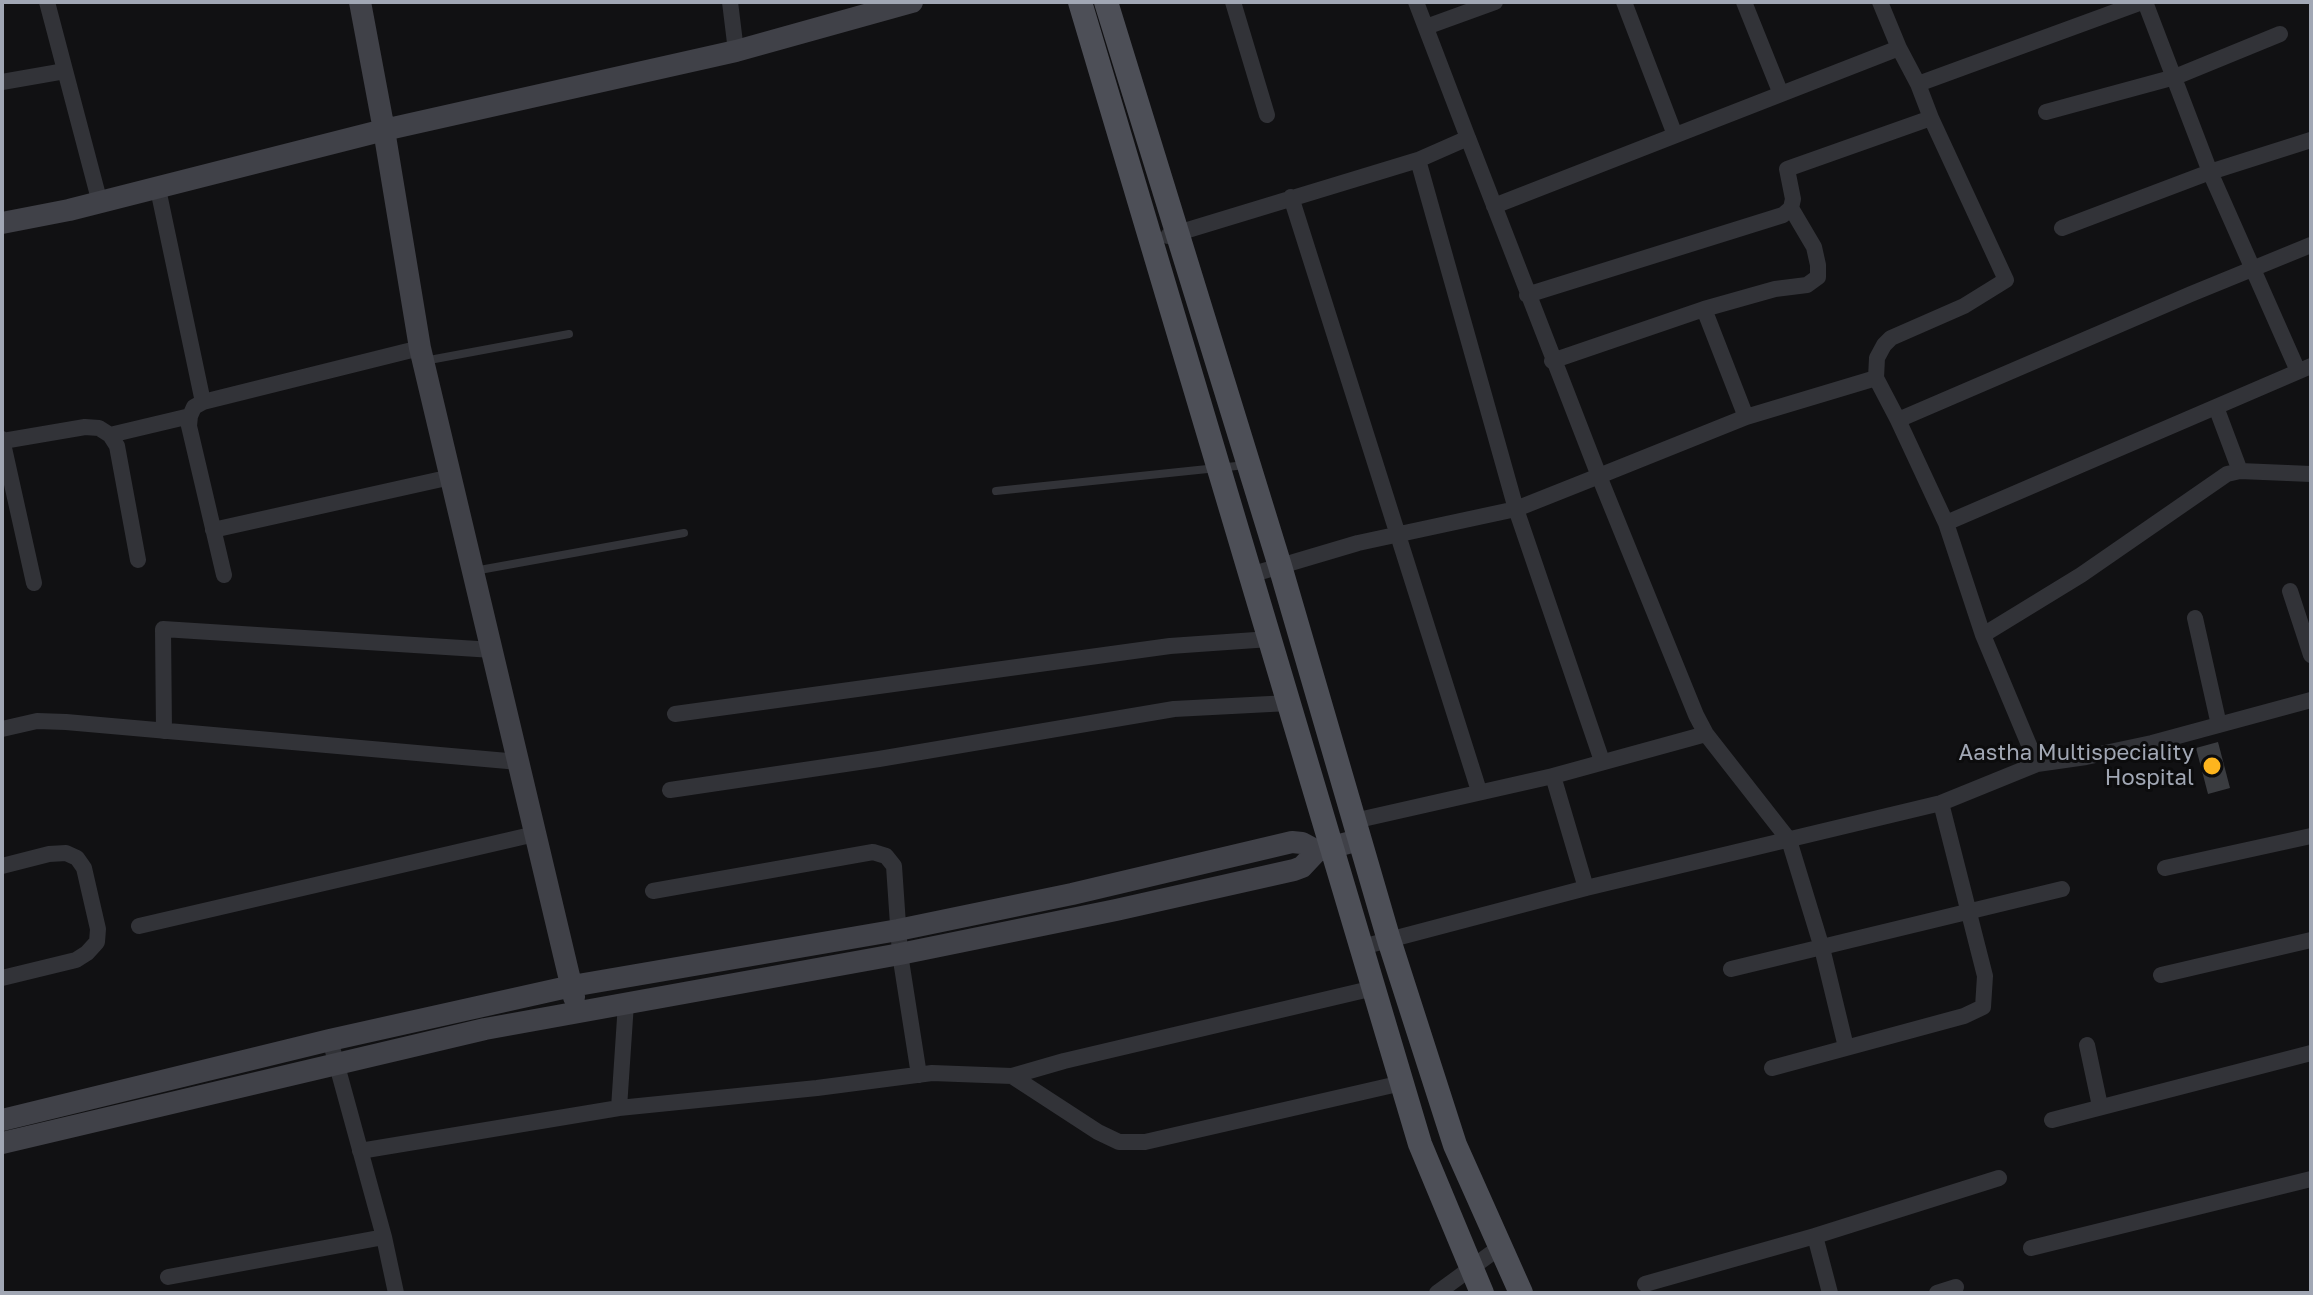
<!DOCTYPE html>
<style>
body{margin:0}
#map{position:relative;width:2313px;height:1295px;overflow:hidden;background:#111113;font-family:"Golos Text",sans-serif}
canvas{display:block}
.frame{position:absolute;inset:0;border:4px solid #a1a7b4;pointer-events:none}
</style>
<div id="map">
<canvas width="2313" height="1295"></canvas>
<div class="frame"></div>
</div>
<script>
const ctx = document.querySelector('canvas').getContext('2d');
ctx.lineJoin = 'round';
function fillPath(path, color) { ctx.fillStyle = color; ctx.fill(path, 'evenodd'); }
const poly = rows => new Path2D(rows.map(r => 'M' + r).join(''));
function strokePath(path, color, width, dash) { ctx.strokeStyle = color; ctx.lineWidth = width; ctx.lineCap = dash ? 'butt' : 'round'; ctx.setLineDash(dash || []); ctx.stroke(path); }
function label(font, color, halo, rows, align = 'center') {
  ctx.font = font + ' "Golos Text",sans-serif'; ctx.lineWidth = 6; ctx.setLineDash([]); ctx.textBaseline = 'middle'; ctx.strokeStyle = halo; ctx.fillStyle = color; for (const [text, x, y, turn = 0] of rows) {
    ctx.save(); ctx.translate(x, y); ctx.rotate((+turn || 0) * Math.PI / 180); ctx.textAlign = isNaN(turn) ? turn : align; if (halo) ctx.strokeText(text, 0, 0); ctx.fillText(text, 0, 0); ctx.restore();
  }
}
const building = poly([
 [2218,742,2230,788,2208,794,2196,748]
]);
const lane = poly([
 [424,361,569,334],
 [996,491,1246,465],
 [474,571,684,533]
]);
const street = poly([
 [47,2,100,203],
 [730,2,736,51],
 [1233,2,1267,115],
 [1416,2,1468,138,1418,160],
 [1624,2,1675,135],
 [1744,2,1781,94],
 [1880,2,1899,48,1918,84,1931,118,2006,280,1964,306,1891,338,1884,345,1877,358,1876,378,1898,420,2191,294,2311,245],
 [2145,2,2210,172,2298,371],
 [1426,27,1495,2],
 [2,82,65,71],
 [1918,84,2142,2],
 [2046,112,2175,77,2280,34],
 [158,189,203,402],
 [1291,197,1479,791],
 [1494,206,1899,48],
 [2062,228,2210,172,2311,140],
 [1168,236,1418,160,1516,509,1602,761],
 [1527,295,1783,215,1791,208,1793,199,1787,169,1931,118],
 [1704,309,1746,417],
 [1552,361,1704,309,1775,289,1807,285,1818,277,1818,265,1814,247,1791,208],
 [2216,407,2240,471],
 [1898,420,1946,523,2311,366],
 [110,435,190,416],
 [2,439,34,583],
 [3,441,85,427,99,428,110,435,117,446,138,560],
 [1946,523,1983,635,2037,764],
 [213,530,451,477],
 [224,575,189,426,190,416,194,407,203,402,420,348],
 [1250,575,1358,543,1516,509,1599,476,1468,138],
 [2290,591,2311,655],
 [2195,618,2219,725],
 [1983,635,2081,575,2227,474,2240,471,2311,474],
 [675,714,1170,646,1270,639],
 [2,729,37,721,66,722,519,762],
 [164,731,163,629,493,650],
 [1553,776,1586,888],
 [670,790,879,759,1174,709,1289,703],
 [1354,821,1553,776,1706,734],
 [2,866,49,854,66,853,77,858,84,868,98,929,97,942,87,953,76,960,2,978],
 [2165,868,2311,836],
 [653,891,856,855,873,852,886,856,894,866,900,954,919,1075],
 [139,926,535,834],
 [1362,947,1586,888,1941,803,2037,764,2086,757,2152,743,2311,700],
 [1731,969,2062,889],
 [2161,975,2311,940],
 [330,1040,384,1237,396,1293],
 [2087,1045,2100,1106],
 [1846,1047,1822,948,1789,840,1706,734,1696,715,1599,476,1746,417,1876,378],
 [1772,1068,1964,1016,1983,1007,1985,976,1941,803],
 [1012,1076,1098,1132,1119,1142,1145,1142,1402,1083],
 [619,1108,626,1003],
 [2052,1120,2311,1053],
 [360,1151,619,1108,817,1088,932,1073,1012,1076,1064,1061,1374,988],
 [2031,1248,2311,1179],
 [168,1277,384,1237],
 [1645,1284,1815,1236],
 [1437,1293,1500,1247],
 [1830,1293,1815,1236,1999,1178],
 [1937,1293,1956,1287]
]);
const secondary = poly([
 [360,2,384,130,420,348,574,997],
 [2,223,69,210,384,130,736,51,912,2],
 [2,1120,330,1040,572,986,898,930,1072,894,1292,842,1302,843,1317,851],
 [2,1143,485,1029,900,954,1116,910,1294,870,1302,867,1317,851,1359,840]
]);
const primary = poly([
 [1080,2,1420,1144,1482,1293],
 [1106,2,1280,566,1389,940,1455,1145,1521,1293]
]);
const markers = [
 [2212,766,10,"#fdb51e"]
];
const poiNames = [
 ["Aastha Multispeciality",2194,753],
 ["Hospital",2194,778]
];
fillPath(building, '#3a3c40');
strokePath(lane, '#323338', 8);
strokePath(street, '#323338', 16);
strokePath(secondary, '#404148', 22);
strokePath(primary, '#4d4f57', 24);
for (const [x, y, r, color] of markers) { const dot = new Path2D(); dot.arc(x, y, r, 0, 2 * Math.PI); ctx.fillStyle = color; ctx.fill(dot); strokePath(dot, '#0c0c0d', 3); }
label('22px', '#a1a7b4', '#0c0c0d', poiNames, 'right');
</script>
